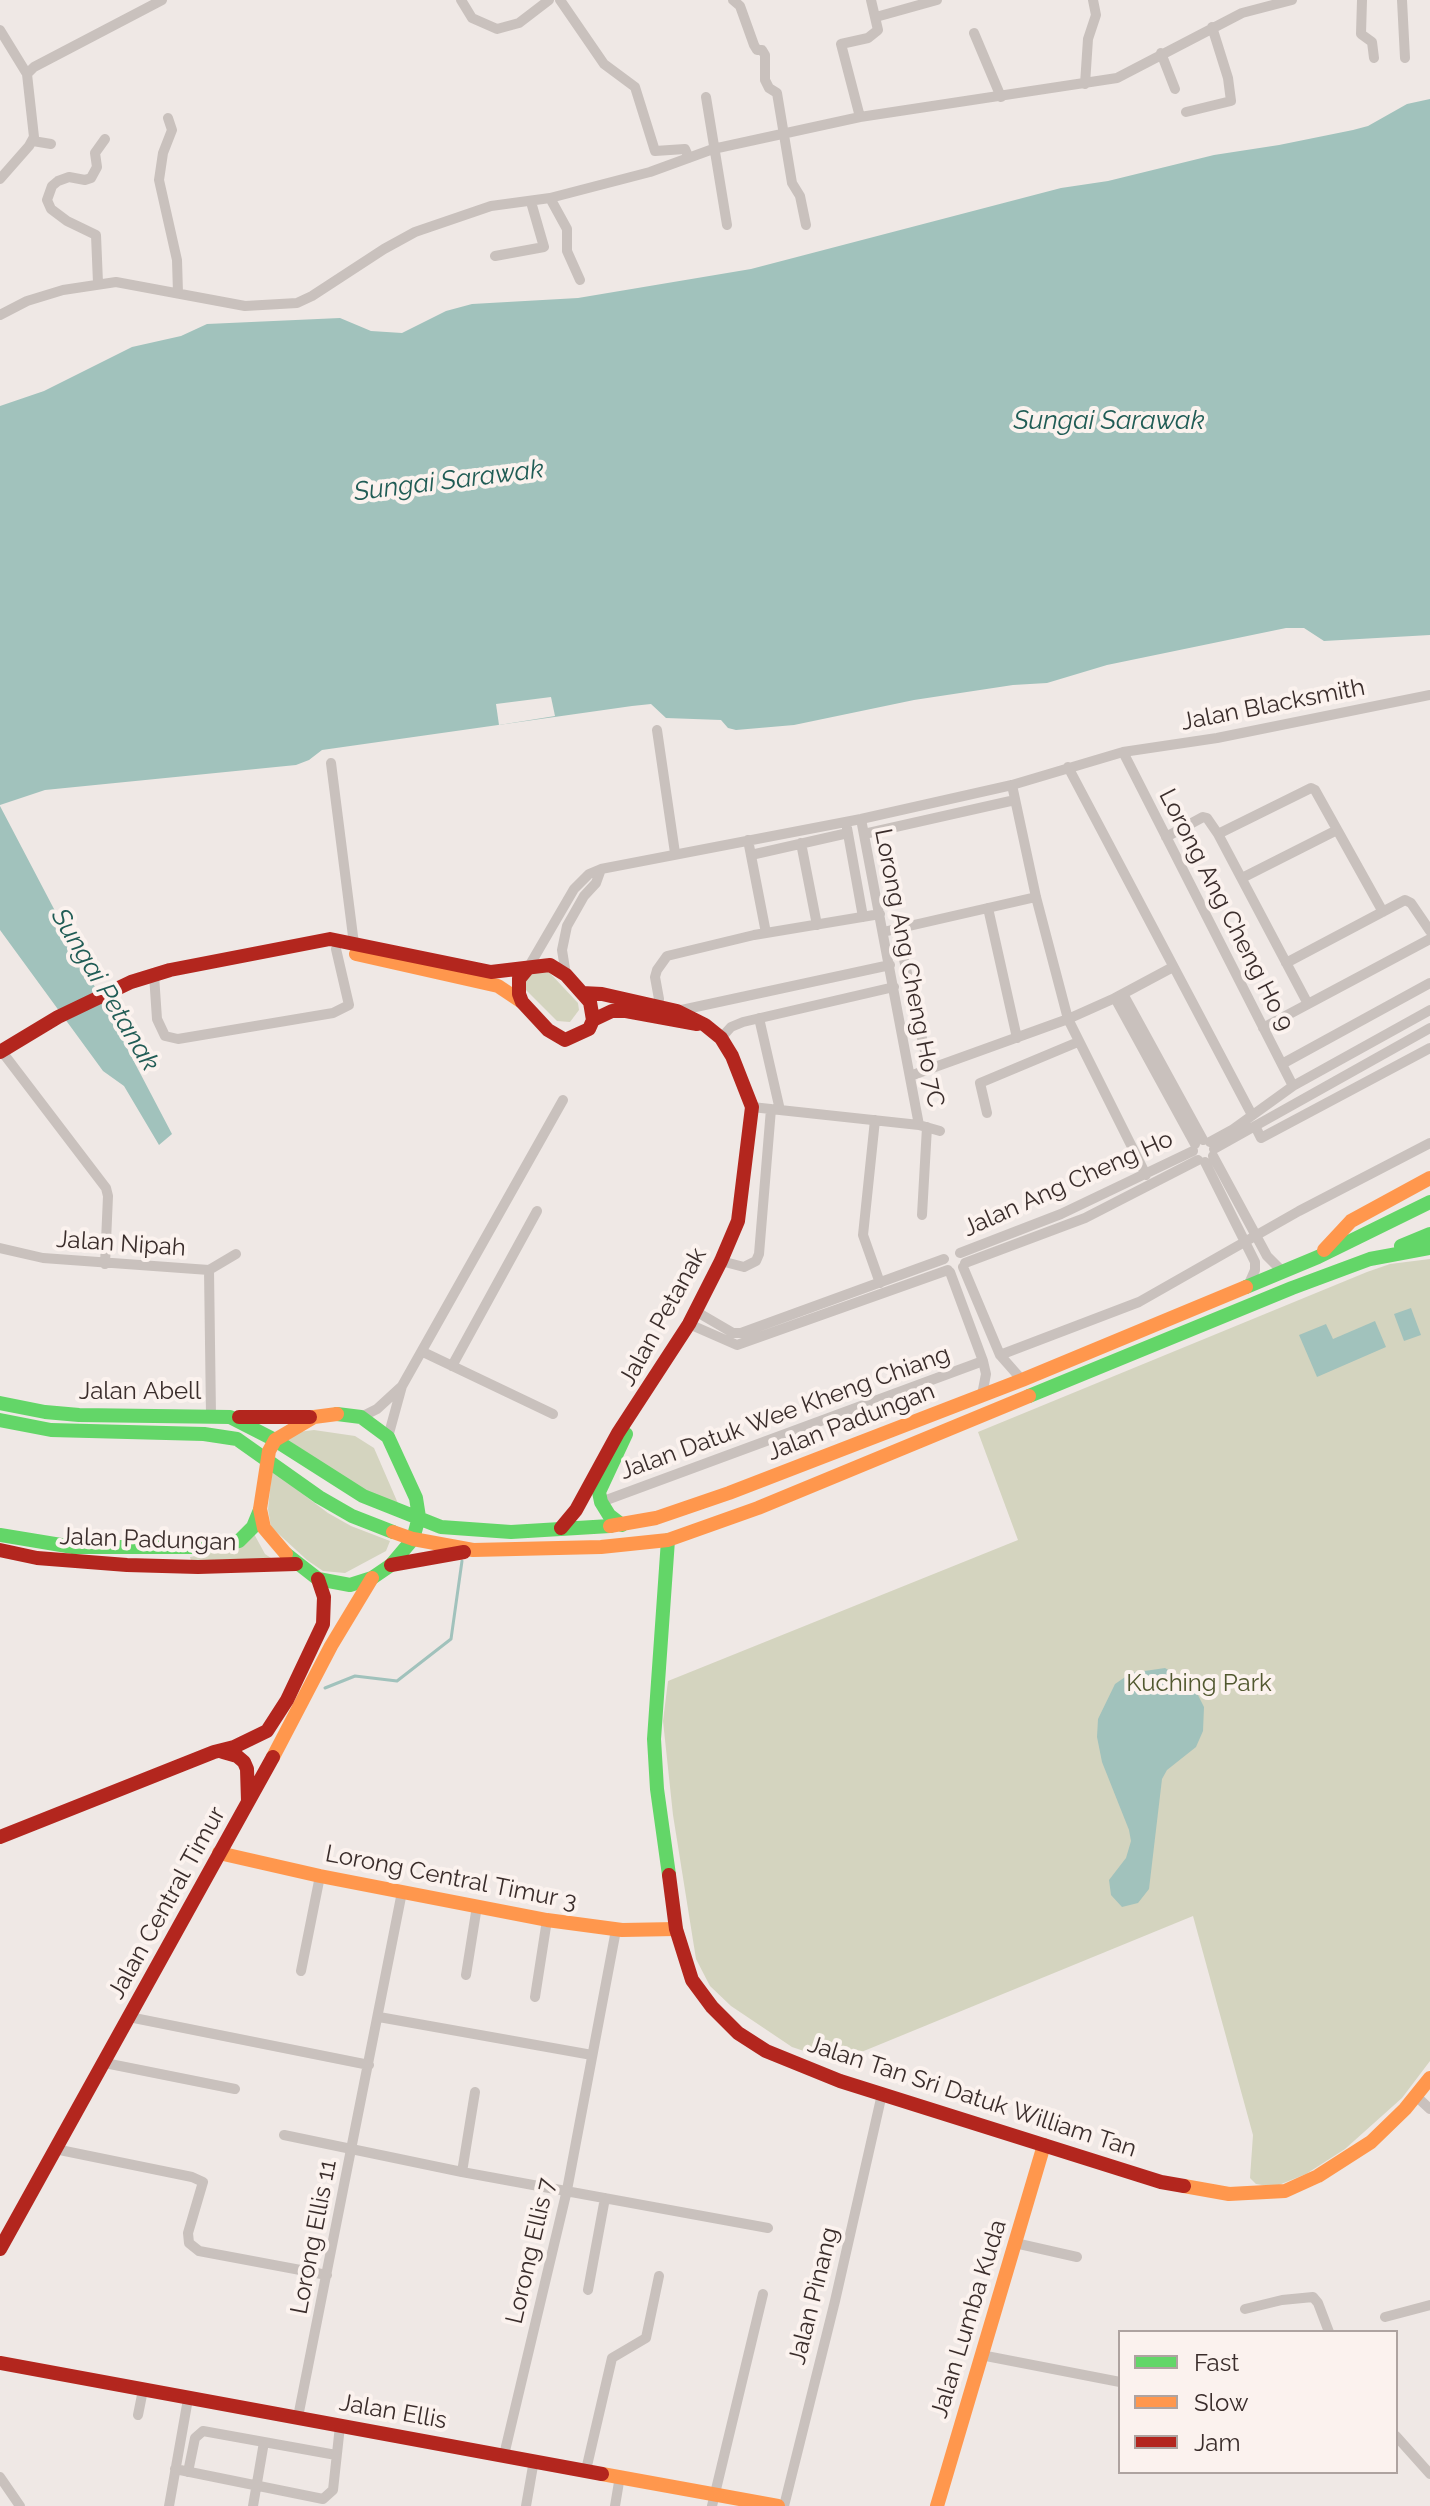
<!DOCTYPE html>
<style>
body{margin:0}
#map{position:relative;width:1430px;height:2506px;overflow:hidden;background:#efe8e5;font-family:Raleway,sans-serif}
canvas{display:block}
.legend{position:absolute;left:1118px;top:2330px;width:280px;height:144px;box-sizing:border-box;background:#fbf2ee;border:2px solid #aea3a0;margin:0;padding:10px 14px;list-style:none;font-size:24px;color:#3a2d2b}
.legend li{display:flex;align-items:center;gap:16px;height:40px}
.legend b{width:40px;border:2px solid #aea3a0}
</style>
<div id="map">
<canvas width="1430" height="2506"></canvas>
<ul class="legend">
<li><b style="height:10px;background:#63d668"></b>Fast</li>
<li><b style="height:10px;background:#ff974d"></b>Slow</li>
<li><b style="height:10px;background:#b3261e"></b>Jam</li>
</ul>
</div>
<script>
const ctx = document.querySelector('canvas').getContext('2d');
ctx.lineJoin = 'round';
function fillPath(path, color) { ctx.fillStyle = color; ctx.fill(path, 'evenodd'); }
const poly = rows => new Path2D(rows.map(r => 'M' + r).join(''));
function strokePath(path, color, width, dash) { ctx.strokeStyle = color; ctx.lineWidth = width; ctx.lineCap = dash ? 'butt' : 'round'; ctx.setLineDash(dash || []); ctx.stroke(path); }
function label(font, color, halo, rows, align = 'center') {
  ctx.font = font + ' Raleway,sans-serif'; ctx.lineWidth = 8; ctx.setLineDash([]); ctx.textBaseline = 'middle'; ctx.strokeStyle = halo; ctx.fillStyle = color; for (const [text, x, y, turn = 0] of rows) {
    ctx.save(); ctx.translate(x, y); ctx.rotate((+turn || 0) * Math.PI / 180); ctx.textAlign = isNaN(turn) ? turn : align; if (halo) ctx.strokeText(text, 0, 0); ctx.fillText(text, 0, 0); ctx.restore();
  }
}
const green = poly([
 [547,970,578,1003,579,1010,570,1022,557,1021,526,990,525,980,530,972],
 [1430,1259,1430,2061,1402,2098,1345,2149,1306,2174,1274,2187,1256,2184,1250,2178,1253,2135,1193,1916,837,2062,792,2047,731,2006,710,1986,696,1959,673,1815,663,1721,668,1681,1018,1540,978,1432,1367,1272,1390,1264],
 [314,1430,355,1436,374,1448,400,1508,380,1501,288,1440,298,1432],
 [272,1471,328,1513,351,1526,390,1541,386,1551,345,1573,323,1571,307,1560,271,1527,268,1509],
 [253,1532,265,1554,274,1560,191,1561,190,1557,232,1549]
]);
const water = poly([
 [1430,99,1430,635,1324,641,1304,628,1286,628,1107,665,1047,683,1013,685,914,700,794,725,736,730,728,728,721,720,666,718,651,704,632,706,322,750,309,760,296,765,45,790,0,805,0,406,44,391,132,347,181,336,207,324,340,318,371,331,402,333,446,311,472,304,578,298,751,269,1061,188,1108,181,1214,155,1279,145,1353,130,1368,126,1407,104],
 [0,806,172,1134,159,1145,124,1086,103,1071,0,930],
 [1411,1308,1421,1335,1404,1341,1394,1314],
 [1375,1321,1386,1347,1317,1377,1299,1335,1326,1324,1333,1339],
 [1165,1668,1193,1685,1204,1707,1203,1731,1196,1747,1167,1770,1162,1779,1149,1889,1138,1903,1122,1907,1111,1895,1109,1880,1126,1858,1131,1841,1129,1830,1102,1762,1097,1737,1098,1719,1115,1684,1131,1673]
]);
const pier = poly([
 [551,697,555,716,499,725,496,704]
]);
const stream = poly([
 [325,1688,355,1676,397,1681,451,1639,462,1561]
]);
const street = poly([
 [461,0,472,18,497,29,519,23,549,0],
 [560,0,604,64,635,87,655,151,685,149,689,158],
 [733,0,740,6,754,45,757,50,762,50,765,55,765,80,769,88,777,93,792,183,800,196,806,225],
 [1362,0,1361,34,1372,42,1374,58],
 [1402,0,1405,58],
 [876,17,937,0],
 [0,30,27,74,34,137,29,146,0,179],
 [974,33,1001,97],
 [1161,53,1175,89],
 [27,74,34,67,162,0],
 [1085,84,1088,39,1096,15,1093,0],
 [706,97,727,225],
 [1186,112,1231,101,1228,78,1212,27],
 [860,117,841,44,868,38,878,30,871,0],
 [168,118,172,130,163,153,159,180,177,260,178,293],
 [33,141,51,144],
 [550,198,567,229,567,251,580,280],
 [495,256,544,247,531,202],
 [98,283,96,235,67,221,51,209,47,200,52,186,58,181,69,177,85,180,91,178,97,167,95,153,105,139],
 [0,315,27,301,63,290,116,282,245,306,297,303,312,296,384,249,415,232,491,206,550,198,650,172,713,149,860,117,1117,78,1242,13,1292,0],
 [657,730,675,853],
 [1123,752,1293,1086],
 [331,763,354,944],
 [1068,767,1252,1115],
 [1012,785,1036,897,1068,1019,1146,1175],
 [861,819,919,1125],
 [847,828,863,917],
 [864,834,1015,800],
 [1218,834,1311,788,1315,790,1383,912],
 [1166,837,1203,817,1207,818,1218,834,1308,1004],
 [748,840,766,933],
 [801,843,817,925],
 [751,855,848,833],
 [1242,878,1337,830],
 [988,908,1017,1038],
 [897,929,929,1069],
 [883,932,1036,897],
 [1286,963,1405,900,1411,903,1430,931],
 [528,968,574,889,589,874,601,869,861,819,1012,785,1123,752,1217,738,1430,695],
 [154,975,157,1019,165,1036,178,1039,333,1013,349,1005,336,949],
 [566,975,562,950,567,926,584,896,596,883,601,869],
 [1123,994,1203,1140],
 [1115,998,1195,1144],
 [656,1006,659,999,655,977,657,970,667,956,754,935,880,914],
 [677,1011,890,965],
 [759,1018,780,1110],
 [1263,1028,1430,939],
 [721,1038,731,1027,743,1022,894,987],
 [0,1049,106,1188,108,1196,105,1264],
 [1282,1064,1430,983],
 [910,1076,1068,1019,1115,998,1173,967],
 [752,1107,919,1125,940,1131],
 [987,1113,980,1083,1078,1042],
 [875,1120,863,1235,880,1283],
 [1255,1126,1261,1138,1430,1048],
 [1210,1142,1232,1130,1293,1086,1430,1010],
 [1214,1149,1430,1028],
 [1213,1156,1267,1256,1281,1270],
 [1205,1162,1255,1262,1255,1270,1248,1286],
 [922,1215,927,1127],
 [0,1248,43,1258,209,1270,236,1254],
 [960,1253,1061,1214,1193,1151],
 [721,1261,744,1267,756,1261,759,1254,771,1109],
 [965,1263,1085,1218,1198,1160],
 [963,1267,1000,1355,1022,1380],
 [209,1270,211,1415],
 [950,1272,983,1361,986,1374,982,1395],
 [697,1312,733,1333,741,1333,944,1259],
 [689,1324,737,1345,948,1270],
 [423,1352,553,1414],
 [1000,1355,1139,1302,1299,1211,1430,1143],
 [452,1366,537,1211],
 [361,1417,377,1409,401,1387],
 [388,1437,402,1386,563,1100],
 [601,1502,983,1361],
 [301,1971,320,1876],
 [466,1975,477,1906],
 [535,1997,547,1920],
 [129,2017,369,2065],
 [379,2017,592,2055],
 [105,2063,235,2089],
 [1416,2096,1430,2109],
 [284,2135,462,2172,768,2228],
 [55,2149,192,2177,203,2182,188,2233,189,2243,199,2251,327,2275],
 [462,2172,475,2092],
 [1015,2243,1077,2257],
 [588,2290,605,2198],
 [1245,2309,1282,2300,1313,2297,1318,2303,1329,2332],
 [1385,2317,1430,2305],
 [981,2355,1120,2382],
 [138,2415,143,2390],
 [298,2417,402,1892],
 [1396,2436,1430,2474],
 [504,2455,567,2190,616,1930],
 [175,2469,323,2499,333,2490,340,2426],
 [586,2470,612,2358,646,2338,659,2276],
 [188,2472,195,2438,203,2431,336,2455],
 [0,2477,20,2506],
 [169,2506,188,2399],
 [253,2506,264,2442],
 [526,2506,534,2460],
 [615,2506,620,2476],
 [712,2506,763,2294],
 [784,2506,835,2301,882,2094]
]);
const fast = poly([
 [1401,1246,1430,1234],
 [1246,1287,1318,1257,1430,1202],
 [1029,1396,1292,1288,1370,1259,1430,1248],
 [0,1403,45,1412,79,1415,230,1417,275,1440,363,1496,441,1527,511,1532,610,1526],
 [0,1420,51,1430,204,1434,237,1439,319,1497,352,1516,393,1532],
 [622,1525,609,1515,601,1502,599,1492,626,1434],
 [0,1535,73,1547,202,1547,239,1541,253,1527,260,1510],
 [668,1540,654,1739,657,1789,669,1875],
 [286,1554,318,1579,350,1585,372,1578,391,1565,413,1539,419,1517,416,1498,388,1437,361,1417,337,1414]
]);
const slow = poly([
 [356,954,498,986,522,1002],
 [1324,1250,1351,1221,1430,1178],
 [610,1526,656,1518,729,1493,1022,1380,1246,1287],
 [393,1532,413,1539,473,1550,601,1547,668,1540,758,1508,1029,1396],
 [286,1554,264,1528,260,1509,269,1451,275,1440,314,1417,337,1414],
 [273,1757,331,1646,372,1578],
 [219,1853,320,1876,547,1920,622,1930,676,1929],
 [1184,2186,1229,2194,1285,2191,1318,2176,1371,2142,1405,2109,1430,2078],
 [602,2474,778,2506],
 [937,2506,1044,2145]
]);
const jam = poly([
 [593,1020,612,1011,626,1011,697,1024],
 [0,1052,58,1017,131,982,170,970,330,939,491,972,550,965,566,975,590,1002,593,1020,589,1029,565,1040,548,1030,522,1002,519,994,519,979,528,968],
 [239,1417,310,1417],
 [561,1528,576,1510,618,1433,689,1324,721,1261,738,1221,752,1107,732,1056,721,1038,705,1025,677,1011,602,994,582,993],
 [0,1550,37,1558,127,1565,198,1567,296,1564],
 [391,1565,464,1552],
 [223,1752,237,1756,244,1762,247,1769,248,1801],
 [0,1837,214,1752,234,1747,267,1731,287,1700,323,1624,324,1597,318,1579],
 [669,1875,676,1929,692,1980,712,2007,738,2033,766,2051,840,2081,1161,2182,1184,2186],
 [0,2249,273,1757],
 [0,2363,602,2474]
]);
const streetNames = [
 ["Jalan Blacksmith",1273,705,-11],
 ["Lorong Ang Cheng Ho 9",1226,910,63],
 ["Lorong Ang Cheng Ho 7C",909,968,79],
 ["Jalan Ang Cheng Ho",1068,1184,-24],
 ["Jalan Nipah",121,1244,4],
 ["Jalan Petanak",663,1317,-61],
 ["Jalan Abell",140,1392],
 ["Jalan Datuk Wee Kheng Chiang",785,1413,-20],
 ["Jalan Padungan",851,1422,-21],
 ["Jalan Padungan",148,1540,2],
 ["Lorong Central Timur 3",451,1878,11],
 ["Jalan Central Timur",167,1903,-61],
 ["Jalan Tan Sri Datuk William Tan",972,2097,18],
 ["Lorong Ellis 11",314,2237,-79],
 ["Lorong Ellis 7",531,2251,-77],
 ["Jalan Pinang",814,2296,-76],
 ["Jalan Lumba Kuda",969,2319,-73],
 ["Jalan Ellis",393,2412,10]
];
const parkNames = [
 ["Kuching Park",1199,1684]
];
const waterNames = [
 ["Sungai Sarawak",1109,421],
 ["Sungai Sarawak",449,481,-7],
 ["Sungai Petanak",105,990,59]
];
fillPath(green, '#d4d4bf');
fillPath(water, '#a1c2bc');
fillPath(pier, '#efe8e5');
strokePath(stream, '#a1c2bc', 3);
strokePath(street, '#c9c1bd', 10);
strokePath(fast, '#63d668', 14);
strokePath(slow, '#ff974d', 14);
strokePath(jam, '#b3261e', 14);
label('24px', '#3a2d2b', '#fbf2ee', streetNames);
label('24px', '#51582f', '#fbf2ee', parkNames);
label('italic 26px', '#205c55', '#fbf2ee', waterNames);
</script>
